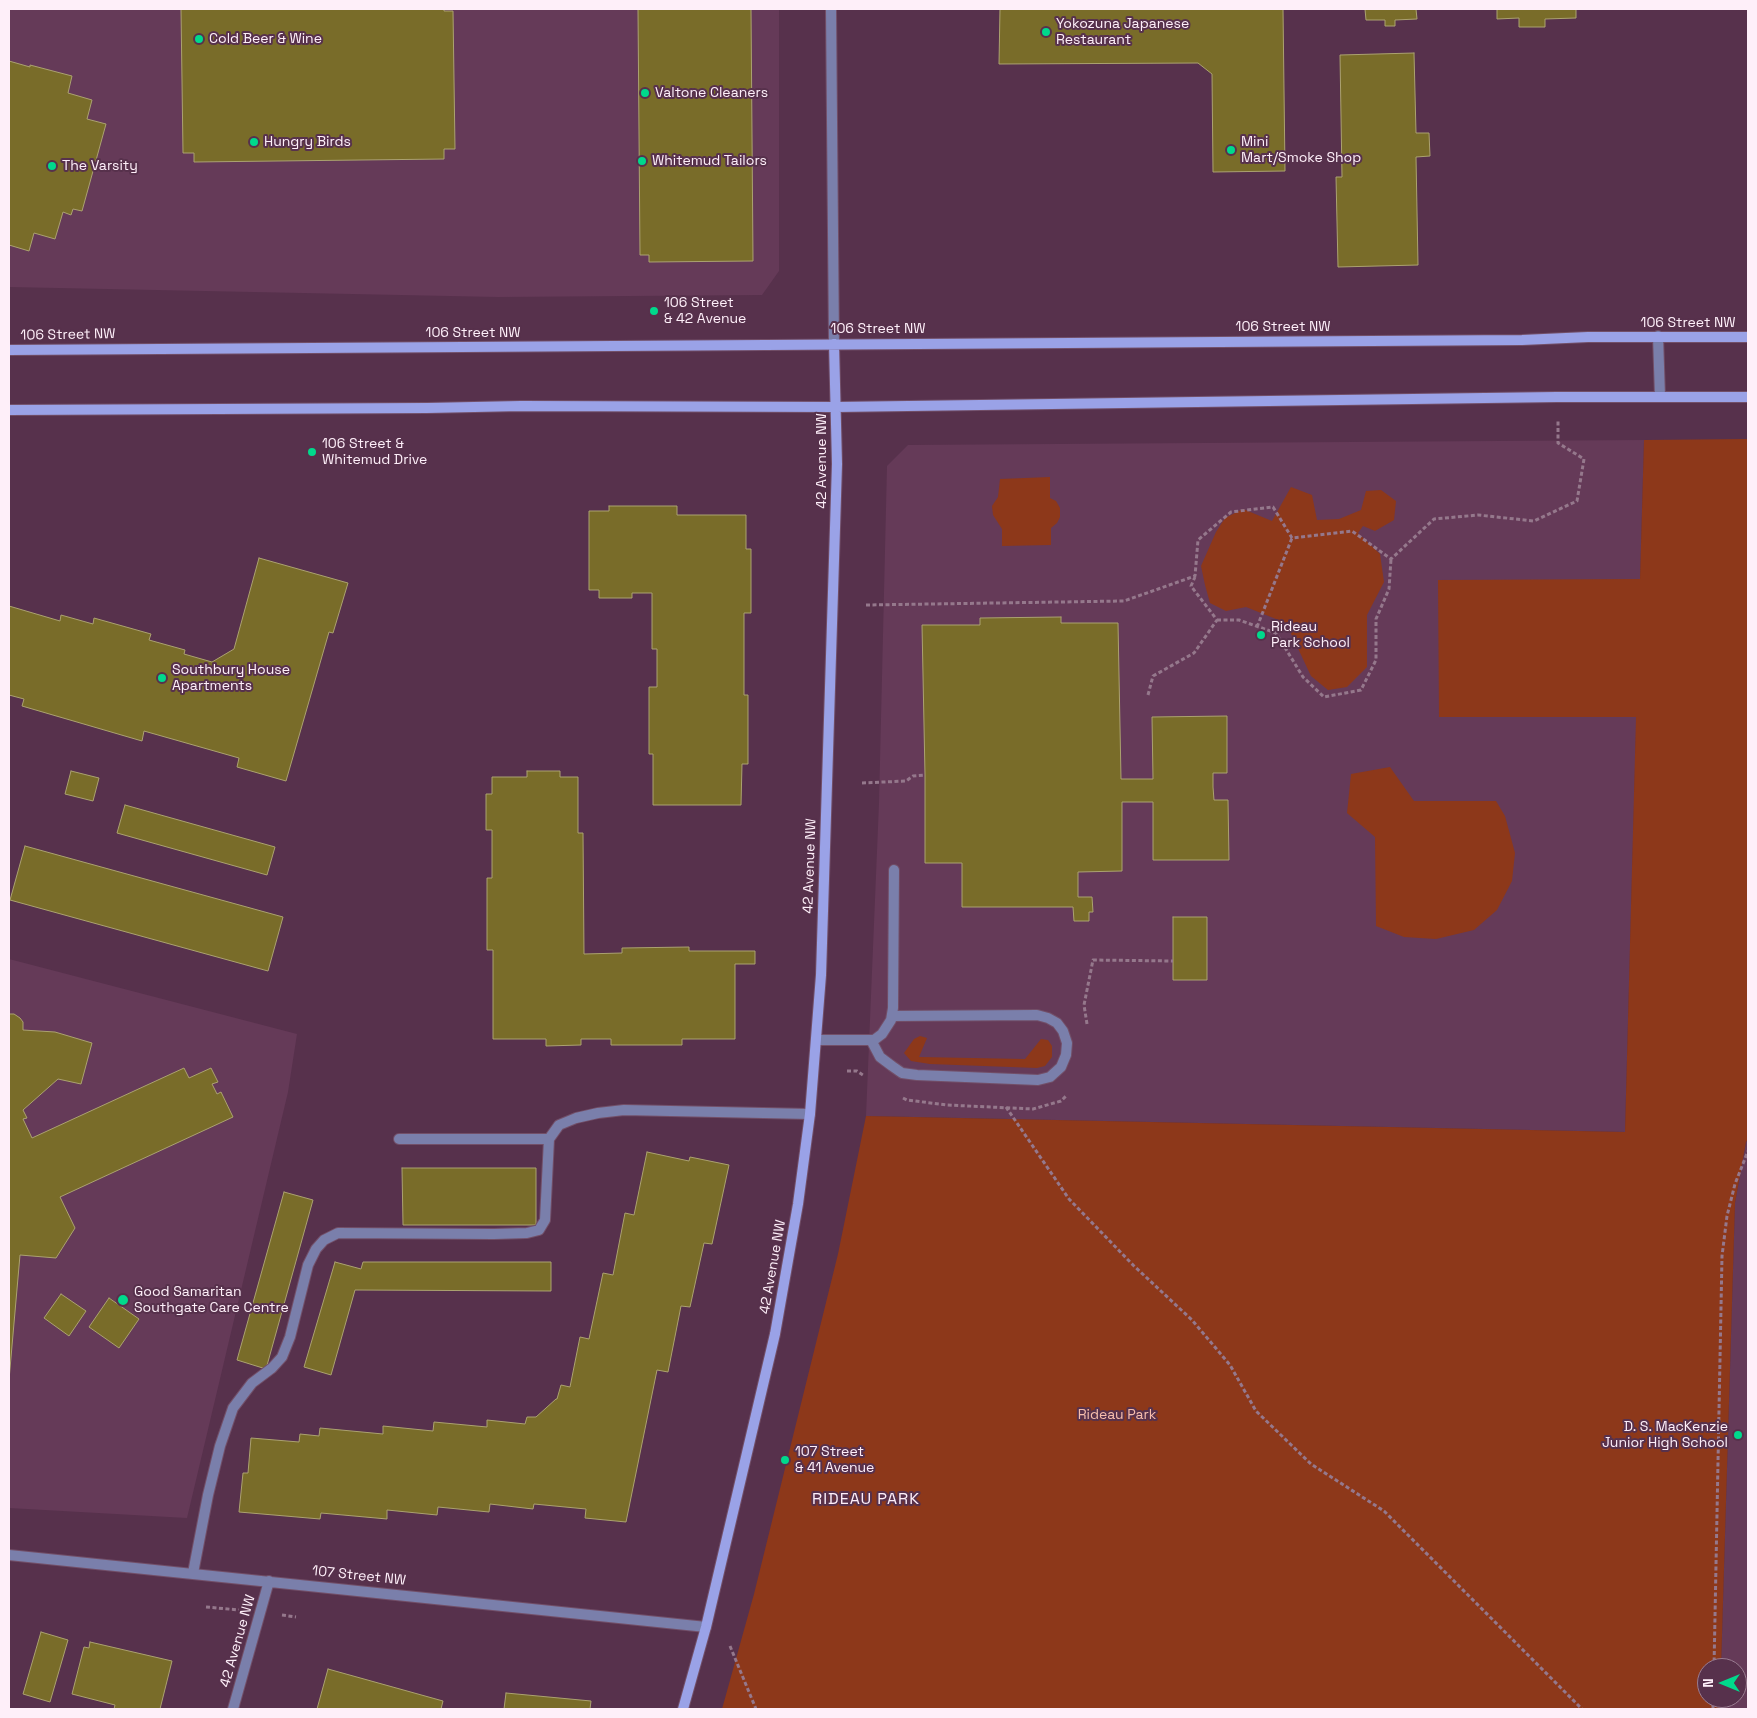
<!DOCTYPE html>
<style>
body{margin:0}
#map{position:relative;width:1757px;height:1718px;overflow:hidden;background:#57314c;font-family:"Space Grotesk",sans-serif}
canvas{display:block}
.frame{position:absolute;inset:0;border:10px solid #feeff9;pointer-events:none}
.north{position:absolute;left:1697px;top:1658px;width:50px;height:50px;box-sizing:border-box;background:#57314c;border:1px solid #9a7d91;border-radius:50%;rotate:270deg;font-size:14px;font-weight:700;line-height:20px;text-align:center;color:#feeff9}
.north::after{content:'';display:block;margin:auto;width:18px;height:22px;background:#00d98c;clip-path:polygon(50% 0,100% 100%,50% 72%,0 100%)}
</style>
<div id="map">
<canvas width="1757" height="1718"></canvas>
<div class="frame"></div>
<div class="north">N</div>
</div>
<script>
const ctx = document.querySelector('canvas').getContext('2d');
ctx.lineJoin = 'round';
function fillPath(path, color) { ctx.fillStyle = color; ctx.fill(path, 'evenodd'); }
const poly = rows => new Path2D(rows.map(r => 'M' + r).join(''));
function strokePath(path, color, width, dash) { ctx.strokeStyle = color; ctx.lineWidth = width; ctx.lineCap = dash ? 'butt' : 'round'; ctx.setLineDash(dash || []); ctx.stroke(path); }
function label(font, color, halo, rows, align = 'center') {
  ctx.font = font + ' "Space Grotesk",sans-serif'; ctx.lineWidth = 4; ctx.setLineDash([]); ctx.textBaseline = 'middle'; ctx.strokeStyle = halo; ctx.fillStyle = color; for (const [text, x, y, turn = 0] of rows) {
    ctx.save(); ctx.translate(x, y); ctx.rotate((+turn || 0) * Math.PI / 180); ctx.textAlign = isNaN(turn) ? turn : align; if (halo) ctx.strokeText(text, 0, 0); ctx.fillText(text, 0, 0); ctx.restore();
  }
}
const built = poly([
 [9,9,779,9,779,271,762,295,498,297,9,287],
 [1644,440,1625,1132,866,1116,879,803,887,466,908,445],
 [9,959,297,1034,288,1092,187,1518,9,1508],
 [1748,1139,1748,1709,1720,1709,1720,1698,1737,1698,1737,1668,1721,1668,1735,1203,1746,1142]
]);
const green = poly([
 [1748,439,1748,1139,1746,1142,1735,1203,1721,1668,1707,1668,1707,1698,1720,1698,1720,1709,722,1709,754,1594,838,1254,866,1116,1625,1132,1636,717,1439,717,1438,580,1640,579,1644,440],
 [1050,477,1050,498,1056,501,1060,508,1060,517,1057,523,1051,528,1051,545,1002,546,1002,529,993,515,992,506,998,497,1000,479],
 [1291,487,1312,495,1317,520,1339,519,1361,510,1366,491,1381,490,1396,501,1394,520,1375,531,1363,526,1358,533,1380,554,1384,582,1367,615,1367,667,1347,687,1328,690,1311,676,1286,623,1246,607,1226,611,1210,603,1205,585,1201,566,1216,532,1225,518,1243,509,1272,521],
 [1390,767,1414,801,1496,801,1505,816,1515,853,1512,881,1497,910,1474,930,1436,939,1404,937,1376,926,1375,837,1347,813,1351,774],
 [920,1036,927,1038,919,1057,1025,1059,1041,1039,1048,1040,1052,1046,1052,1057,1045,1066,1037,1068,930,1064,911,1061,904,1053,914,1039]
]);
const building = poly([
 [181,9,444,9,444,11,453,11,455,149,444,149,444,159,194,162,194,153,183,153,181,9],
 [638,9,751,9,753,261,649,262,649,255,640,255,638,9],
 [1000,9,1283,9,1285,171,1213,172,1212,74,1198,63,999,64,1000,9],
 [1365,9,1416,9,1417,19,1395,20,1395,26,1385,26,1385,20,1366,20,1365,9],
 [1497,9,1576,9,1576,18,1545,19,1545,27,1519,27,1519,18,1497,19,1497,9],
 [1414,53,1416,133,1429,133,1430,156,1416,157,1418,265,1338,267,1336,177,1342,177,1340,55,1414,53],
 [9,61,30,67,30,65,72,76,68,93,92,100,87,119,106,124,82,211,73,209,71,215,63,212,55,239,34,233,29,251,9,245,9,61],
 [609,506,677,506,677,515,746,515,746,549,751,549,751,613,744,613,744,695,748,695,748,764,742,764,741,805,653,805,653,754,649,754,649,687,657,687,657,649,652,649,652,593,632,593,632,598,599,598,599,590,589,590,589,511,609,511,609,506],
 [259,558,348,583,333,633,329,632,286,781,237,767,239,758,144,731,142,741,22,706,24,699,9,695,9,606,60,621,61,615,93,624,94,618,151,634,149,640,185,650,184,654,212,662,234,649,259,558],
 [1061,617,1061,623,1118,623,1121,779,1153,779,1152,717,1227,716,1227,773,1213,773,1213,787,1214,800,1228,800,1229,860,1153,860,1153,802,1122,802,1122,871,1078,872,1078,897,1092,897,1093,912,1089,912,1089,921,1074,921,1073,907,962,907,962,863,925,863,925,775,922,625,980,625,980,618,1061,617],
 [71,771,99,778,93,801,65,794,71,771],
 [527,771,560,771,560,777,578,777,578,833,583,833,584,954,622,953,622,948,689,947,689,951,755,951,755,964,735,964,735,1039,682,1039,682,1045,611,1045,611,1039,581,1039,581,1045,546,1046,546,1039,493,1039,493,950,487,950,487,878,492,878,492,830,486,830,486,794,492,794,492,777,527,777,527,771],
 [125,805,275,847,267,875,117,833,125,805],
 [25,846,283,917,268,971,10,900,25,846],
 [1173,917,1207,917,1207,980,1173,980,1173,917],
 [9,1014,14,1014,20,1018,23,1022,23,1030,55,1032,92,1043,81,1084,58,1079,23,1110,27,1118,23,1119,32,1138,184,1068,189,1078,211,1068,218,1082,212,1084,217,1094,221,1092,233,1117,60,1197,75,1228,56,1258,20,1255,9,1380,9,1014],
 [647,1152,689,1161,690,1157,729,1165,712,1244,704,1243,690,1307,681,1306,668,1372,657,1370,626,1522,585,1518,586,1509,534,1504,533,1509,490,1504,489,1512,438,1507,437,1515,387,1510,387,1519,321,1513,320,1519,239,1512,243,1473,248,1473,251,1438,299,1442,300,1434,319,1436,320,1428,383,1434,383,1426,433,1431,434,1422,487,1427,487,1420,525,1424,527,1417,536,1417,556,1399,557,1399,561,1385,570,1387,580,1337,589,1339,603,1273,613,1275,625,1213,634,1215,647,1152],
 [402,1168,536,1168,536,1225,403,1225,402,1168],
 [284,1192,313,1200,266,1369,237,1360,284,1192],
 [335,1262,361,1269,363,1262,551,1262,551,1291,355,1290,331,1375,304,1367,335,1262],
 [61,1294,86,1311,69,1336,44,1318,61,1294],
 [109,1298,139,1319,119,1348,89,1327,109,1298],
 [41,1632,68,1640,50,1702,23,1694,41,1632],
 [90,1642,172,1661,160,1709,114,1709,115,1705,72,1694,84,1647,89,1648,90,1642],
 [328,1669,443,1701,441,1709,317,1709,328,1669],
 [506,1693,591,1701,590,1709,504,1709,506,1693]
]);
const path = poly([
 [866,605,1124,601,1195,576,1198,540,1231,512,1273,507,1292,538,1352,531,1391,559,1434,519,1478,515,1534,521,1577,501,1584,459,1558,443,1558,420],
 [1217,620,1239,620,1276,633,1303,677,1324,697,1361,690,1376,660,1376,619,1389,589,1391,559],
 [1257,627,1292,538],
 [1148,695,1153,676,1194,653,1217,620,1191,586,1195,577],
 [862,783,906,781,913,776,925,775],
 [1087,1024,1084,1005,1093,960,1173,961],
 [847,1071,857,1071,863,1075],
 [903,1098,907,1100,947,1105,1033,1109,1061,1101,1066,1096],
 [1006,1107,1069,1199,1133,1265,1192,1320,1230,1365,1256,1411,1311,1464,1384,1511,1582,1709],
 [206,1607,239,1610],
 [282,1615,296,1617],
 [730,1646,756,1709],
 [1714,1668,1722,1256,1727,1216,1735,1184,1748,1151],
 [1713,1709,1713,1698]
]);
const lane = poly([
 [1658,336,1660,397],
 [816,1040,874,1040,882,1034,891,1020,893,1008,894,870],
 [871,1040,880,1057,892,1066,902,1073,917,1075,1038,1080,1050,1077,1061,1067,1066,1055,1067,1043,1063,1031,1057,1023,1048,1018,1037,1015,892,1016],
 [399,1139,549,1139],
 [193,1573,208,1495,220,1446,233,1408,252,1383,272,1368,282,1357,290,1337,308,1265,316,1249,324,1240,338,1233,494,1234,527,1233,539,1230,545,1220,549,1139,559,1125,576,1118,598,1113,624,1110,810,1114]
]);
const street = poly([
 [831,9,834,344],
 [9,1555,706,1627],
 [233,1709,269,1581]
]);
const secondary = poly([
 [9,350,1522,340,1588,337,1748,337],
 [9,410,427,408,521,406,836,407,1557,397,1748,397],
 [683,1709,706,1627,775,1334,798,1204,810,1114,821,975,837,464,834,344]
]);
const markers = [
 [1046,32,5,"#00d98c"],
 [199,39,5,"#00d98c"],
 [645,93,5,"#00d98c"],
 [254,142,5,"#00d98c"],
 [1231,150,5,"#00d98c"],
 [642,161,5,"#00d98c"],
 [52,166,5,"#00d98c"],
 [654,311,5,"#00d98c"],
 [312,452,5,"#00d98c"],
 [1261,635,5,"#00d98c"],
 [162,678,5,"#00d98c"],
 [123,1300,6,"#00d98c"],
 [1738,1435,5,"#00d98c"],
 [785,1460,5,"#00d98c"]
];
const poiNames = [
 ["Yokozuna Japanese",1056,24],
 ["Restaurant",1056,40],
 ["Cold Beer & Wine",209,39],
 ["Valtone Cleaners",655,93],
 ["Hungry Birds",264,142],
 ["Mini",1241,142],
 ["Mart/Smoke Shop",1241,158],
 ["Whitemud Tailors",652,161],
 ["The Varsity",62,166],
 ["106 Street",664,303],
 ["& 42 Avenue",664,319],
 ["106 Street &",322,444],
 ["Whitemud Drive",322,460],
 ["Rideau",1271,627],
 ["Park School",1271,643],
 ["Southbury House",172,670],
 ["Apartments",172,686],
 ["Good Samaritan",134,1292],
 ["Southgate Care Centre",134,1308],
 ["D. S. MacKenzie",1728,1427,"right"],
 ["Junior High School",1728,1443,"right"],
 ["107 Street",795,1452],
 ["& 41 Avenue",795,1468]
];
const streetNames = [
 ["106 Street NW",1688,323],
 ["106 Street NW",1283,327],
 ["106 Street NW",878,329],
 ["106 Street NW",473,333],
 ["106 Street NW",68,335,-1],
 ["42 Avenue NW",822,461,-90],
 ["42 Avenue NW",810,866,-88],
 ["42 Avenue NW",773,1267,-80],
 ["107 Street NW",359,1576,6],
 ["42 Avenue NW",238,1641,-74]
];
const parkNames = [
 ["Rideau Park",1117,1415]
];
const quarterNames = [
 ["RIDEAU PARK",866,1500]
];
fillPath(built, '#653a58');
fillPath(green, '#8d381a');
fillPath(building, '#796c29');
strokePath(building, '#aba270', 1);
strokePath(lane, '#724f68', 12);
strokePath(street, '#724f68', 12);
strokePath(secondary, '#724f68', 12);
strokePath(path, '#95788c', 3, [4, 2.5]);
strokePath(lane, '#7a7fab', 10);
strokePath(street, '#7a7fab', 10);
strokePath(secondary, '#9aa2e7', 10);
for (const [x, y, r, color] of markers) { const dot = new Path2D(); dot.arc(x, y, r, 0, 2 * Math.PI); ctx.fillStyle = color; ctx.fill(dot); strokePath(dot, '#57314c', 2); }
label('14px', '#feeff9', '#57314c', poiNames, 'left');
label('14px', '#feeff9', '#57314c', streetNames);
label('14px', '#f7beac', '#57314c', parkNames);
ctx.letterSpacing = '1px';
label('16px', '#feeff9', '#57314c', quarterNames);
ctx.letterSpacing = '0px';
</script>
